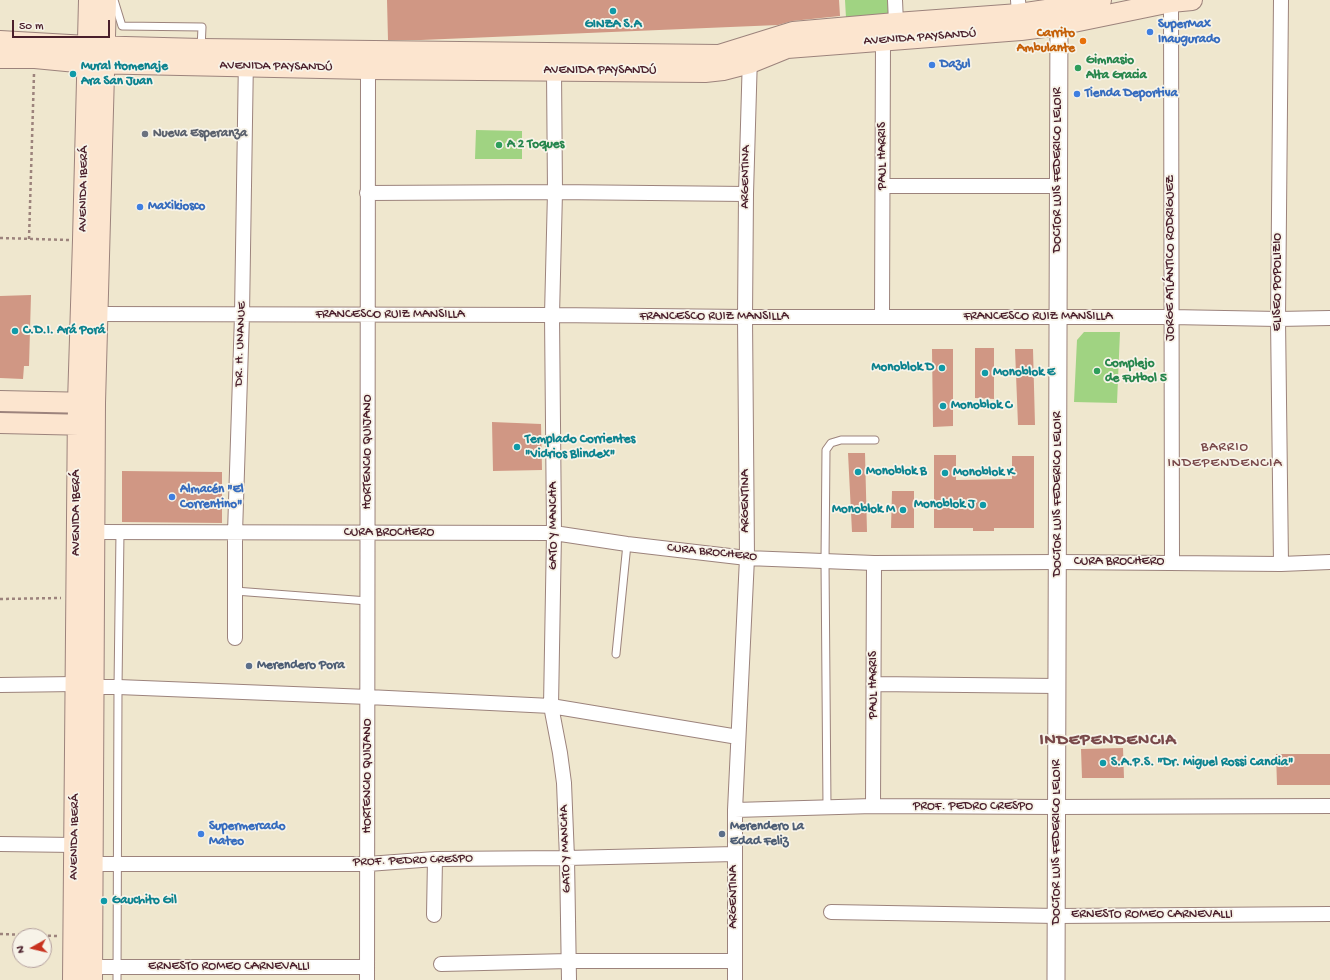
<!DOCTYPE html>
<meta charset="utf-8">
<style>
body{margin:0}
#map{position:relative;width:1330px;height:980px;overflow:hidden;background:#efe7ce;font-family:"Gochi Hand",sans-serif}
canvas{display:block}
.north{position:absolute;left:12px;top:928px;width:40px;height:40px;box-sizing:border-box;background:#f7f3e8;border:1px solid #b29e9c;border-radius:50%;rotate:262deg;font-size:11px;font-weight:700;line-height:16px;text-align:center;color:#4a1f2b}
.north::after{content:'';display:block;margin:auto;width:14px;height:18px;background:#c8321e;clip-path:polygon(50% 0,100% 100%,50% 72%,0 100%)}
.scale{position:absolute;left:12px;top:20px;width:98px;height:18px;box-sizing:border-box;border:2px solid #4a1f2b;border-top:0;padding-left:5px;font-size:12px;line-height:14px;white-space:nowrap;color:#4a1f2b;-webkit-text-stroke:3px #f7f3e8;paint-order:stroke}
</style>
<div id="map">
<canvas width="1330" height="980"></canvas>
<div class="north">N</div>
<div class="scale">50 m</div>
</div>
<script>
const ctx = document.querySelector('canvas').getContext('2d');
ctx.lineJoin = 'round';
function fillPath(path, color) { ctx.fillStyle = color; ctx.fill(path, 'evenodd'); }
const poly = rows => new Path2D(rows.map(r => 'M' + r).join(''));
function strokePath(path, color, width, dash) { ctx.strokeStyle = color; ctx.lineWidth = width; ctx.lineCap = dash ? 'butt' : 'round'; ctx.setLineDash(dash || []); ctx.stroke(path); }
function label(font, color, halo, rows, align = 'center') {
  ctx.font = font + ' "Gochi Hand",sans-serif'; ctx.lineWidth = 3.5; ctx.setLineDash([]); ctx.textBaseline = 'middle'; ctx.strokeStyle = halo; ctx.fillStyle = color; for (const [text, x, y, turn = 0] of rows) {
    ctx.save(); ctx.translate(x, y); ctx.rotate((+turn || 0) * Math.PI / 180); ctx.textAlign = isNaN(turn) ? turn : align; if (halo) ctx.strokeText(text, 0, 0); ctx.fillText(text, 0, 0); ctx.restore();
  }
}
const green = poly([
 [845,0,891,0,891,15,846,18],
 [476,130,522,131,522,159,475,159],
 [1084,332,1120,332,1117,403,1074,402,1077,340]
]);
const building = poly([
 [387,0,839,0,840,16,792,21,778,25,421,40,388,40],
 [31,295,29,366,24,366,23,379,0,378,0,296],
 [975,348,994,348,994,399,975,398],
 [932,349,953,349,953,426,933,427],
 [1015,349,1033,349,1035,425,1018,425],
 [492,422,541,424,542,470,493,471],
 [848,453,865,453,867,532,852,532],
 [934,455,956,455,956,480,1012,479,1012,456,1034,456,1034,528,994,528,994,531,973,531,973,528,934,528],
 [122,471,222,472,222,523,122,522],
 [892,491,914,491,914,528,891,528],
 [1123,748,1124,778,1082,778,1081,749],
 [1276,754,1330,754,1330,785,1277,785]
]);
const path = poly([
 [0,238,69,240],
 [29,239,34,74],
 [0,599,61,598],
 [0,934,57,936]
]);
const service = poly([
 [114,0,122,26,202,27,201,49],
 [235,591,368,601],
 [616,654,627,544],
 [827,807,825,561,826,450,831,443,841,440,875,440],
 [117,980,118,687,120,532]
]);
const minor = poly([
 [1018,0,1019,14],
 [1281,0,1278,319,1281,564],
 [1171,2,1172,563],
 [554,71,555,192,552,315,554,533,551,706,560,753,564,783,567,858,569,980],
 [883,186,1059,186],
 [367,193,555,192,746,194],
 [97,314,552,315,745,317,1171,317,1278,319,1330,318],
 [882,317,883,41,896,23,895,0],
 [94,532,554,533,627,544,747,558,874,563,1058,562,1281,564,1330,562],
 [235,638,235,533,242,315,246,57],
 [874,684,1057,686],
 [0,685,76,684],
 [93,687,118,687,368,697,551,706,738,737],
 [873,806,874,563],
 [735,810,873,806,1056,807,1330,806],
 [0,844,75,845],
 [92,864,368,864,435,859,567,858,735,854],
 [831,912,1057,916,1330,914],
 [434,915,435,859],
 [441,964,569,961,734,961],
 [92,967,367,967],
 [367,980,368,69],
 [735,980,735,810,747,558,745,317,746,194,750,55]
]);
const tertiary = poly([
 [1056,980,1059,12]
]);
const secondary = poly([
 [0,41,87,46,201,49,719,55,793,32,896,23,1019,14,1059,8,1101,0],
 [0,58,35,58,87,63,368,69,705,72,723,70,750,63,787,48,1021,30,1059,25,1171,2,1192,0],
 [0,401,91,403],
 [0,423,90,425],
 [73,980,78,403,83,240,89,0],
 [92,980,95,403,106,0]
]);
const markers = [
 [613,11,4,"#0f9aa8"],
 [1150,32,4,"#3f7fe0"],
 [1083,41,4,"#e8710a"],
 [932,65,4,"#3f7fe0"],
 [1078,68,4,"#2e9e5b"],
 [73,74,4,"#0f9aa8"],
 [1077,94,4,"#3f7fe0"],
 [145,134,4,"#6b7280"],
 [499,145,4,"#2e9e5b"],
 [140,207,4,"#3f7fe0"],
 [15,331,4,"#0f9aa8"],
 [942,368,4,"#0f9aa8"],
 [1097,371,4,"#2e9e5b"],
 [985,373,4,"#0f9aa8"],
 [943,406,4,"#0f9aa8"],
 [517,447,4,"#0f9aa8"],
 [858,472,4,"#0f9aa8"],
 [945,473,4,"#0f9aa8"],
 [172,497,4,"#3f7fe0"],
 [983,505,4,"#0f9aa8"],
 [903,510,4,"#0f9aa8"],
 [249,666,4,"#5c6f8a"],
 [1103,763,4,"#0f9aa8"],
 [201,834,4,"#3f7fe0"],
 [722,834,4,"#5c6f8a"],
 [104,901,4,"#0f9aa8"]
];
const cultureNames = [
 ["GINZA S.A",613,25,"center"],
 ["Mural Homenaje",81,67],
 ["Ara San Juan",81,82],
 ["C.D.I. Ará Porá",23,331],
 ["Monoblok D",934,368,"right"],
 ["Monoblok E",993,373],
 ["Monoblok C",951,406],
 ["Templado Corrientes",525,440],
 ["\"Vidrios Blindex\"",525,455],
 ["Monoblok B",866,472],
 ["Monoblok K",953,473],
 ["Monoblok J",975,505,"right"],
 ["Monoblok M",895,510,"right"],
 ["S.A.P.S. \"Dr. Miguel Rossi Candia\"",1111,763],
 ["Gauchito Gil",112,901]
];
const shopNames = [
 ["SuperMax",1158,25],
 ["Inaugurado",1158,40],
 ["Dazul",940,65],
 ["Tienda Deportiva",1085,94],
 ["Maxikiosco",148,207],
 ["Almacén \"El",180,490],
 ["Correntino\"",180,505],
 ["Supermercado",209,827],
 ["Mateo",209,842]
];
const foodNames = [
 ["Carrito",1075,34],
 ["Ambulante",1075,49]
];
const streetNames = [
 ["AVENIDA PAYSANDÚ",920,38,-4],
 ["AVENIDA PAYSANDÚ",276,67,1],
 ["AVENIDA PAYSANDÚ",600,71],
 ["PAUL HARRIS",883,156,-90],
 ["DOCTOR LUIS FEDERICO LELOIR",1058,170,-90],
 ["ARGENTINA",746,177,-89],
 ["AVENIDA IBERÁ",84,189,-89],
 ["JORGE ATLÁNTICO RODRIGUEZ",1171,258,-90],
 ["ELISEO POPOLIZIO",1278,282,-90],
 ["FRANCESCO RUIZ MANSILLA",390,315],
 ["FRANCESCO RUIZ MANSILLA",714,317],
 ["FRANCESCO RUIZ MANSILLA",1038,317],
 ["DR. H. UNANUE",241,344,-88],
 ["HORTENCIO QUIJANO",368,452,-90],
 ["DOCTOR LUIS FEDERICO LELOIR",1058,494,-90],
 ["ARGENTINA",746,501,-90],
 ["AVENIDA IBERÁ",77,513,-90],
 ["GATO Y MANCHA",554,526,-90],
 ["CURA BROCHERO",389,533],
 ["CURA BROCHERO",712,553,6],
 ["CURA BROCHERO",1119,562],
 ["PAUL HARRIS",874,685,-90],
 ["HORTENCIO QUIJANO",368,776,-90],
 ["PROF. PEDRO CRESPO",973,807],
 ["AVENIDA IBERÁ",75,837,-89],
 ["DOCTOR LUIS FEDERICO LELOIR",1057,842,-90],
 ["GATO Y MANCHA",566,849,-92],
 ["PROF. PEDRO CRESPO",413,861,-2],
 ["ARGENTINA",734,897,-90],
 ["ERNESTO ROMEO CARNEVALLI",1152,915],
 ["ERNESTO ROMEO CARNEVALLI",229,967]
];
const leisureNames = [
 ["Gimnasio",1086,61],
 ["Alta Gracia",1086,76],
 ["A 2 Toques",507,145],
 ["Complejo",1105,364],
 ["de Futbol 5",1105,379]
];
const worshipNames = [
 ["Nueva Esperanza",153,134]
];
const serviceNames = [
 ["Merendero Pora",257,666],
 ["Merendero La",730,827],
 ["Edad Feliz",730,842]
];
const neighbourhoodNames = [
 ["BARRIO",1225,448],
 ["INDEPENDENCIA",1225,464]
];
const districtNames = [
 ["INDEPENDENCIA",1108,741]
];
fillPath(green, '#a0d382');
fillPath(building, '#d09784');
strokePath(service, '#9c837c', 9);
strokePath(minor, '#9c837c', 16);
strokePath(tertiary, '#9c837c', 19);
strokePath(secondary, '#9c837c', 22);
strokePath(path, '#9c837c', 2.5, [3, 3]);
strokePath(service, '#fff', 7);
strokePath(minor, '#fff', 14);
strokePath(tertiary, '#fff', 17);
strokePath(secondary, '#fce5cf', 20);
for (const [x, y, r, color] of markers) { const dot = new Path2D(); dot.arc(x, y, r, 0, 2 * Math.PI); ctx.fillStyle = color; ctx.fill(dot); strokePath(dot, '#f7f3e8', 1.5); }
label('bold 13px', '#0d838f', '#f7f3e8', cultureNames, 'left');
label('bold 13px', '#366cbe', '#f7f3e8', shopNames, 'left');
label('bold 13px', '#c56008', '#f7f3e8', foodNames, 'right');
label('13px', '#4a1f2b', '#f7f3e8', streetNames);
label('bold 13px', '#27864d', '#f7f3e8', leisureNames, 'left');
label('bold 13px', '#5b616d', '#f7f3e8', worshipNames, 'left');
label('bold 13px', '#4e5e75', '#f7f3e8', serviceNames, 'left');
ctx.letterSpacing = '1px';
label('14px', '#79494a', '#f7f3e8', neighbourhoodNames);
ctx.letterSpacing = '0px';
ctx.letterSpacing = '1px';
label('bold 17px', '#79494a', '#f7f3e8', districtNames);
ctx.letterSpacing = '0px';
</script>
